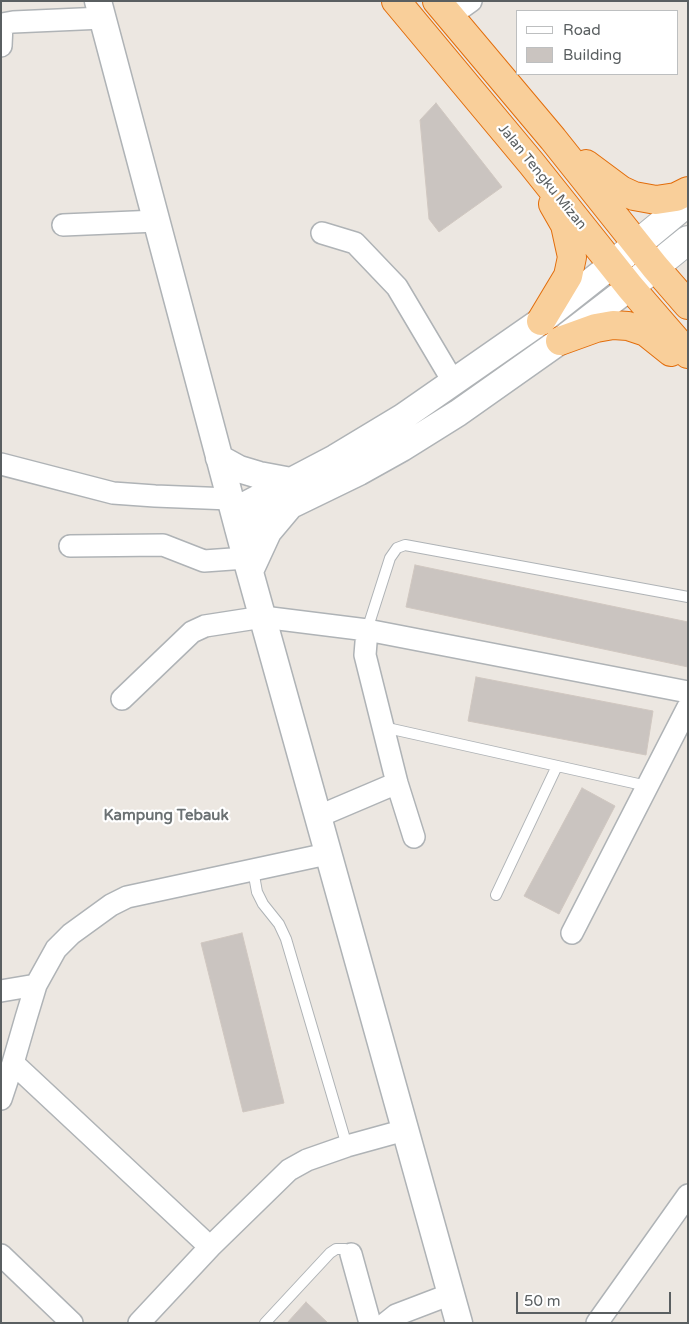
<!DOCTYPE html>
<style>
body{margin:0}
#map{position:relative;width:689px;height:1324px;overflow:hidden;background:#ece7e1;font-family:"Varela Round",sans-serif}
canvas{display:block}
.frame{position:absolute;inset:0;border:2px solid #5a5f61;pointer-events:none}
.legend{position:absolute;left:516px;top:10px;width:162px;height:65px;box-sizing:border-box;background:#fff;border:1px solid #bdbfc0;margin:0;padding:6px 9px;list-style:none;font-size:15px;color:#5a5f61}
.legend li{display:flex;align-items:center;gap:10px;height:25px}
.legend b{width:25px;border:1px solid #bdbfc0}
.scale{position:absolute;left:516px;top:1292px;width:155px;height:22px;box-sizing:border-box;border:2px solid #5a5f61;border-top:0;padding-left:6px;font-size:15px;line-height:18px;white-space:nowrap;color:#5a5f61;-webkit-text-stroke:4px #fff;paint-order:stroke}
</style>
<div id="map">
<canvas width="689" height="1324"></canvas>
<div class="frame"></div>
<ul class="legend">
<li><b style="height:6px;background:#fff"></b>Road</li>
<li><b style="height:14px;background:#cac4c0"></b>Building</li>
</ul>
<div class="scale">50 m</div>
</div>
<script>
const ctx = document.querySelector('canvas').getContext('2d');
ctx.lineJoin = 'round';
function fillPath(path, color) { ctx.fillStyle = color; ctx.fill(path, 'evenodd'); }
const poly = rows => new Path2D(rows.map(r => 'M' + r).join(''));
function strokePath(path, color, width, dash) { ctx.strokeStyle = color; ctx.lineWidth = width; ctx.lineCap = dash ? 'butt' : 'round'; ctx.setLineDash(dash || []); ctx.stroke(path); }
function label(font, color, halo, rows, align = 'center') {
  ctx.font = font + ' "Varela Round",sans-serif'; ctx.lineWidth = 4.5; ctx.setLineDash([]); ctx.textBaseline = 'middle'; ctx.strokeStyle = halo; ctx.fillStyle = color; for (const [text, x, y, turn = 0] of rows) {
    ctx.save(); ctx.translate(x, y); ctx.rotate((+turn || 0) * Math.PI / 180); ctx.textAlign = isNaN(turn) ? turn : align; if (halo) ctx.strokeText(text, 0, 0); ctx.fillText(text, 0, 0); ctx.restore();
  }
}
const building = poly([
 [436,103,502,187,439,232,429,219,420,120,436,103],
 [415,565,688,622,688,667,406,607,415,565],
 [476,677,653,711,646,755,468,721,476,677],
 [582,788,615,806,559,914,524,896,582,788],
 [242,933,284,1103,243,1112,201,943,242,933],
 [306,1302,328,1323,287,1323,306,1302]
]);
const service = poly([
 [367,630,390,558,397,548,405,545,688,597],
 [383,727,647,786],
 [253,870,257,892,263,904,279,924,286,939,347,1146],
 [496,895,557,766],
 [265,1323,330,1253,336,1249,345,1249,351,1254]
]);
const minor = poly([
 [450,16,471,1],
 [1,46,2,24,13,22,103,18],
 [63,225,157,221],
 [322,233,355,243,397,287,454,383],
 [1,464,113,493,155,496,230,499],
 [70,546,163,545,204,561,246,558],
 [367,630,365,655,397,783,414,837],
 [122,699,192,632,205,626,263,617,367,630,688,692],
 [317,817,397,783],
 [572,933,688,707],
 [1,991,36,985],
 [1,1099,13,1063],
 [210,1247,13,1063,26,1018,36,985,56,949,71,934,111,905,127,897,327,854],
 [351,1254,370,1323],
 [1,1255,72,1323],
 [139,1323,210,1247,289,1170,307,1160,347,1146,405,1130],
 [386,1323,396,1315,451,1294],
 [597,1323,688,1195]
]);
const tertiary = poly([
 [98,1,246,558,459,1323],
 [219,458,239,469,259,475,291,481],
 [234,511,335,458,403,417,541,321,613,264],
 [238,528,289,506,359,472,402,448,458,413,560,341,630,287],
 [250,571,268,532,289,507]
]);
const secondary = poly([
 [613,264,688,202],
 [630,287,688,240]
]);
const trunk = poly([
 [396,1,532,164,630,287,688,354],
 [437,1,553,139,655,267,688,305],
 [586,164,621,190,634,196,656,200,676,197,688,191],
 [541,321,568,276,572,257,565,225,553,204],
 [560,341,596,328,613,325,628,326,646,332,671,352]
]);
const streetNames = [
 ["Jalan Tengku Mizan",542,177,51]
];
const neighbourhoodNames = [
 ["Kampung Tebauk",166,816]
];
fillPath(building, '#cac4c0');
strokePath(building, '#d0c7c0', 1);
strokePath(service, '#afb3b6', 12);
strokePath(minor, '#afb3b6', 24);
strokePath(tertiary, '#afb3b6', 29);
strokePath(secondary, '#aeb3b6', 30);
strokePath(trunk, '#e26d0b', 30);
strokePath(service, '#fff', 10);
strokePath(minor, '#fff', 21);
strokePath(tertiary, '#fff', 26);
strokePath(secondary, '#fff', 28);
strokePath(trunk, '#f9cf9a', 28);
label('14px', '#5a5f61', '#fff', streetNames);
label('bold 15px', '#6b7173', '#fff', neighbourhoodNames);
</script>
